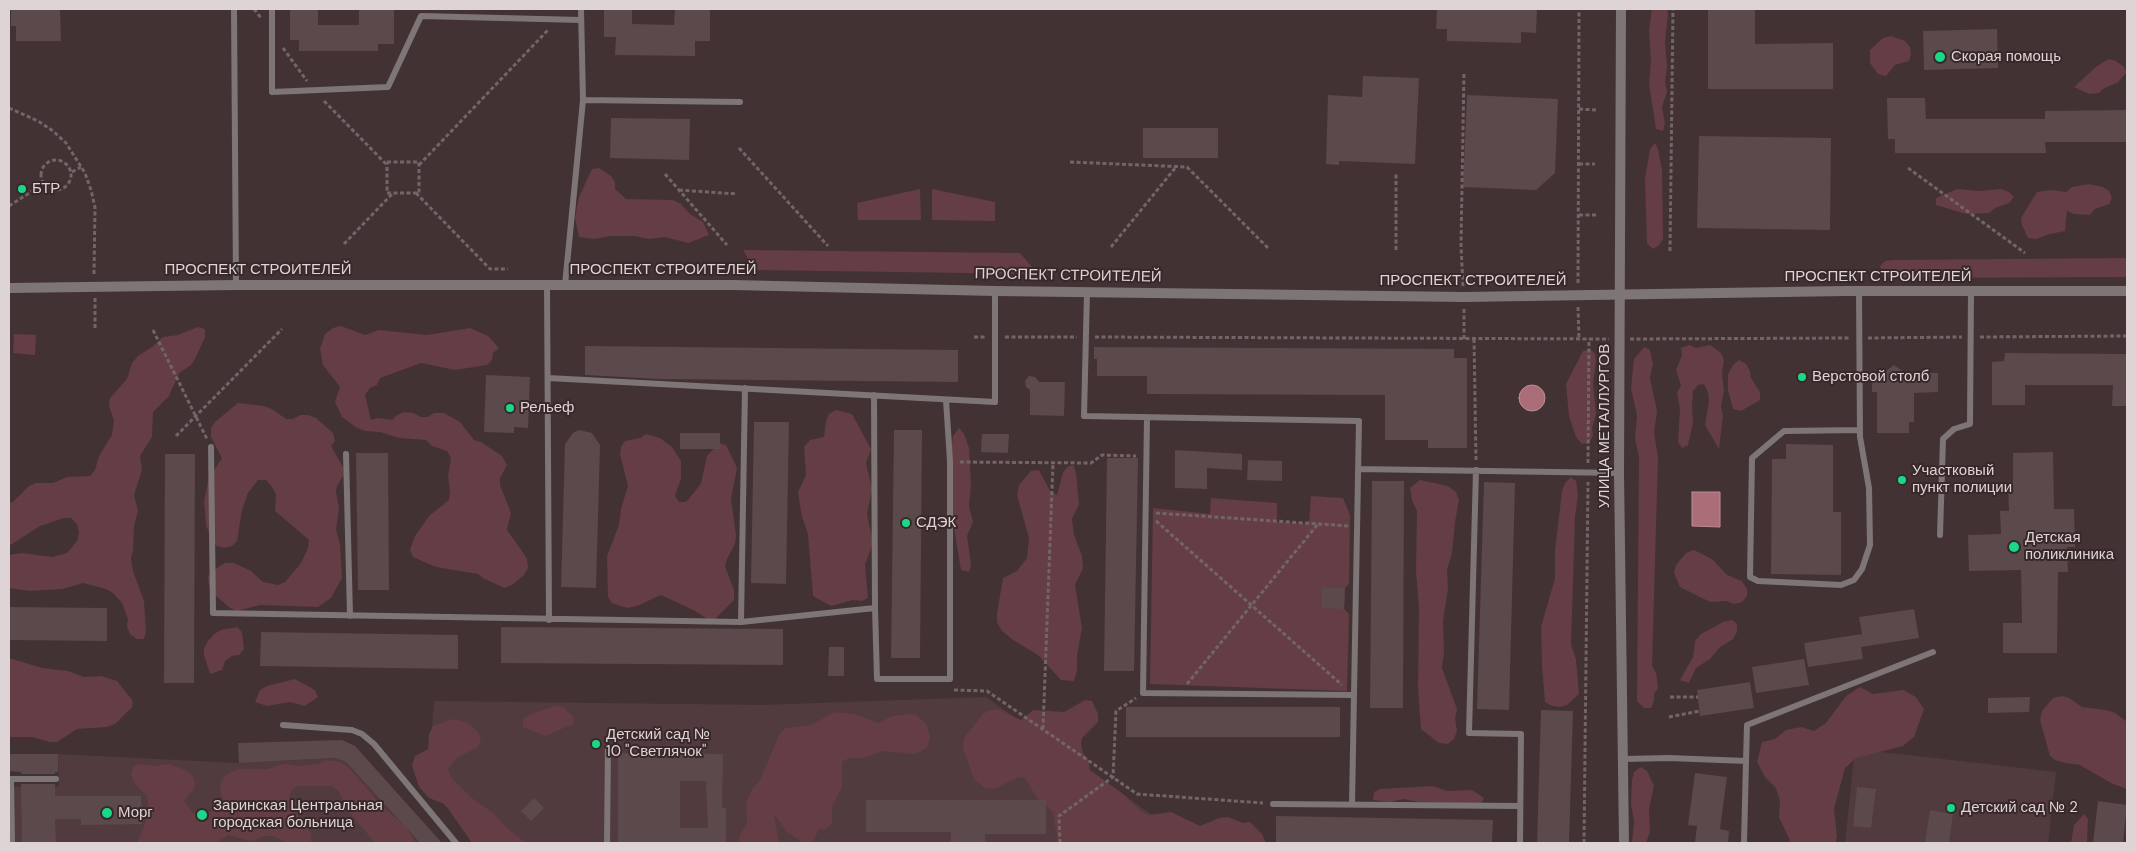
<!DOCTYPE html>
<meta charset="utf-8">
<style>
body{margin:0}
#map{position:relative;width:2136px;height:852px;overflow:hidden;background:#423234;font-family:"DM Sans",sans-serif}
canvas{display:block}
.frame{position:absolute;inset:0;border:10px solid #dfd4d5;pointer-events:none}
</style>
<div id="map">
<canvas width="2136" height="852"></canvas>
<div class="frame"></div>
</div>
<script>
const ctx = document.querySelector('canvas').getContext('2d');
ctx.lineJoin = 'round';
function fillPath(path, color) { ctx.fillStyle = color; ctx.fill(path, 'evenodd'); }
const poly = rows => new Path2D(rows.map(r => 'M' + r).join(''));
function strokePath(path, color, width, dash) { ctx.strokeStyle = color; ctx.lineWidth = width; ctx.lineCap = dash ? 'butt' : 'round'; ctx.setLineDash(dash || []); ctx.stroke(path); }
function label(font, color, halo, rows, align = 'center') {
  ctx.font = font + ' "DM Sans",sans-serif'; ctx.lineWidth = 4; ctx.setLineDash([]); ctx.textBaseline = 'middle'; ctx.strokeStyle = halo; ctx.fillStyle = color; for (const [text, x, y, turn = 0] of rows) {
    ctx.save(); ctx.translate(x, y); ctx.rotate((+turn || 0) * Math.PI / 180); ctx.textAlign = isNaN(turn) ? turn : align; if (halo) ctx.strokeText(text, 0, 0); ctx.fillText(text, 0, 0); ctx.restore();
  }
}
const built = poly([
 [986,697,1165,824,1165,843,500,843,428,783,434,701,762,705],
 [1855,749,2056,772,2048,843,1845,843],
 [58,754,239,763,335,758,346,762,420,843,9,843,9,787,59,786]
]);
const green = poly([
 [1652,9,1667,9,1668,14,1665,42,1667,66,1665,83,1667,92,1662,107,1665,123,1663,131,1656,129,1649,84,1651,61,1649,30],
 [1891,36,1905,41,1910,47,1911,54,1909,61,1895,65,1886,76,1878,74,1870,63,1870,50,1883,38],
 [2109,59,2116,61,2123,66,2127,72,2117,83,2104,88,2099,93,2089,94,2074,87,2097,66],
 [1655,143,1658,149,1662,170,1663,239,1659,245,1653,249,1647,243,1645,178,1650,149],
 [599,168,611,176,615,182,615,189,626,199,673,200,681,204,690,214,703,222,709,235,688,243,665,237,649,239,634,236,611,236,594,239,579,237,575,218,579,197,592,169],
 [2089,184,2103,187,2109,191,2112,198,2109,204,2095,209,2090,215,2074,214,2067,211,2065,231,2050,234,2036,239,2028,238,2022,225,2021,218,2037,192,2051,190,2066,192,2072,187],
 [920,189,921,220,858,220,857,203],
 [932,189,995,202,995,221,932,220],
 [1957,189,1979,191,2001,189,2009,192,2014,197,2009,203,1995,208,1989,213,1966,214,1936,205,1936,198],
 [743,250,1020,253,1038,274,754,270],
 [2127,258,2127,277,1898,278,1889,277,1882,274,1880,266,1885,261,1892,260],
 [341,326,365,335,379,330,427,335,470,328,488,336,499,348,493,353,492,360,487,365,455,370,421,363,380,378,377,385,370,388,365,395,371,420,378,418,392,420,397,415,404,412,413,413,421,417,428,417,434,413,444,413,460,422,474,440,481,442,502,456,507,465,500,478,500,485,511,513,507,530,522,551,527,559,528,568,524,575,512,585,504,588,483,578,478,574,436,567,413,557,410,550,415,536,429,516,449,500,450,492,448,476,451,458,447,451,432,446,426,440,399,438,380,432,365,431,357,428,342,417,335,402,340,387,323,365,320,349,325,334,333,328],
 [198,327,205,329,205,337,195,359,191,365,179,373,169,396,153,412,152,437,140,456,142,470,134,495,138,511,134,526,133,551,131,558,133,571,144,601,146,632,144,639,137,639,130,634,127,627,128,619,122,603,113,593,106,589,83,583,63,589,30,591,9,588,9,555,22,553,52,557,67,553,77,541,79,533,77,524,71,518,64,518,40,526,9,546,9,503,13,502,29,486,36,483,53,483,67,477,90,476,95,470,99,456,112,435,114,421,109,406,110,398,127,379,132,363,138,356,152,347,163,337,178,335],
 [14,334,36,335,35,355,13,353],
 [1689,345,1696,348,1710,345,1721,353,1724,360,1722,373,1724,391,1721,407,1723,415,1719,449,1705,425,1709,401,1708,392,1704,384,1698,385,1693,391,1692,406,1693,423,1688,445,1682,448,1678,442,1680,409,1677,393,1681,385,1676,370,1682,355,1681,348],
 [1644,347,1650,350,1653,364,1650,378,1657,411,1654,433,1658,457,1652,666,1656,673,1658,688,1654,694,1654,701,1651,708,1644,708,1637,701,1639,457,1635,439,1637,415,1631,388,1634,359],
 [1590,349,1595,354,1596,361,1593,383,1596,414,1592,428,1593,436,1589,443,1582,444,1576,437,1569,416,1566,384,1583,351],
 [1739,360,1746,364,1750,371,1751,378,1760,392,1760,400,1741,411,1733,409,1728,390,1728,374,1733,365],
 [238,403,264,406,272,409,286,419,293,419,300,415,308,415,316,418,333,433,335,441,331,446,343,467,344,474,337,486,336,492,339,509,336,529,340,545,342,578,331,598,318,607,260,605,237,611,230,608,216,596,209,586,208,577,212,571,225,563,234,563,251,571,263,582,278,585,285,582,301,563,308,548,309,540,275,511,276,495,273,488,266,480,258,480,248,493,242,510,237,541,232,546,224,548,217,546,212,541,206,525,204,501,209,478,222,458,211,437,211,428,215,422],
 [836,410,852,414,871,449,866,463,872,489,867,514,873,543,865,565,868,598,862,601,853,600,831,606,813,596,808,534,802,517,798,492,806,475,804,447,810,440,824,437,826,421,829,414],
 [959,428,964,434,969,448,971,484,969,506,973,522,967,536,971,565,969,572,961,570,947,485,953,436],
 [646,434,660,438,672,447,681,461,681,478,675,496,679,502,686,502,696,490,701,483,707,456,719,443,726,445,737,468,731,499,736,535,735,544,727,559,725,566,734,590,734,600,712,622,695,611,661,595,637,606,627,608,612,603,608,597,607,556,619,525,621,509,628,486,620,454,621,447,625,441,640,438],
 [1073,465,1076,472,1079,504,1072,519,1074,535,1082,556,1083,568,1075,585,1082,628,1077,656,1077,670,1074,681,1061,680,1038,655,1013,640,1001,630,997,622,997,613,1003,578,1017,571,1027,558,1029,538,1017,495,1019,485,1031,471,1039,470,1050,491,1057,495,1063,473,1067,467],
 [1571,477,1576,481,1578,495,1575,516,1571,645,1576,659,1579,694,1567,705,1560,707,1552,706,1545,702,1542,666,1541,627,1555,578,1555,550,1562,491,1565,483],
 [1420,480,1448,486,1456,492,1459,500,1455,522,1452,553,1447,570,1448,588,1443,621,1444,652,1442,668,1457,709,1455,718,1457,731,1454,739,1448,744,1439,743,1421,729,1418,688,1419,607,1416,571,1417,511,1412,500,1410,488],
 [1311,496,1343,498,1350,515,1349,584,1345,588,1344,609,1349,614,1347,691,1150,684,1153,508,1210,514,1211,498,1277,503,1277,522,1309,524],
 [1694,550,1712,559,1727,575,1742,581,1747,589,1747,596,1742,602,1734,604,1727,601,1710,602,1680,587,1674,573,1676,565,1686,553],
 [1732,620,1737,624,1737,632,1733,639,1720,647,1710,659,1696,668,1689,683,1680,680,1693,657,1695,641,1701,634,1723,622],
 [237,627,242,632,244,649,239,655,232,656,225,661,222,670,210,674,204,655,204,648,208,641,214,634,221,630],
 [9,658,42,668,68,671,84,677,101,676,117,681,133,701,132,707,115,724,107,727,77,729,57,742,50,742,32,737,9,737],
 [295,679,315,690,318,697,305,706,290,702,267,706,255,702,260,690,267,686],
 [1860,687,1873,694,1903,690,1916,697,1924,709,1914,737,1903,746,1856,758,1845,768,1834,809,1837,837,1835,843,1791,843,1779,817,1780,801,1776,788,1765,777,1757,762,1762,742,1775,739,1786,730,1801,727,1814,731,1826,723,1846,696],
 [2062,696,2069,698,2082,707,2106,710,2115,713,2127,722,2127,789,2113,784,2080,765,2065,763,2055,760,2050,756,2040,720,2042,711,2053,698],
 [1085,700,1092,701,1098,714,1098,722,1082,738,1081,744,1083,753,1088,759,1090,770,1123,794,1142,812,1149,815,1171,812,1200,826,1219,818,1228,817,1243,823,1250,822,1262,834,1266,843,1058,843,1053,812,1038,799,1024,777,1017,778,994,789,985,788,974,779,963,748,964,738,983,714,990,710,998,709,1021,720,1033,710,1064,712],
 [556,706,563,707,574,717,573,724,545,736,523,727,523,719,531,714],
 [835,712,854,714,878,723,893,716,907,714,916,715,927,725,930,738,927,747,920,752,913,754,884,751,863,758,849,758,842,762,842,787,832,807,832,823,826,829,819,829,813,841,802,842,787,832,774,814,779,843,740,843,739,837,747,823,746,802,753,788,760,780,780,733,786,728,811,725],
 [453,719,467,722,478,732,481,740,478,747,457,758,448,769,450,776,473,799,493,813,508,829,526,843,472,843,449,810,444,804,429,798,419,787,412,765,415,756,428,749,429,734,433,726],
 [326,760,341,762,351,770,381,805,406,827,416,843,375,843,350,813,338,790,332,786,297,786,292,790,289,797,290,804,311,834,311,842,288,843,273,836,265,836,251,841,228,835,215,843,139,843,138,841,147,819,148,803,147,796,136,785,131,775,133,767,139,764,155,766,169,764,185,770,193,776,195,783,194,789,184,801,193,813,202,816,224,804,220,789,221,781,226,775,238,769,267,769,284,764,299,766,319,764],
 [1641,767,1647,771,1654,786,1649,809,1650,832,1646,843,1632,843,1634,821,1631,804,1632,780,1634,772],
 [1433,786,1447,791,1472,790,1484,798,1481,804,1419,802,1403,799,1390,802,1373,800,1374,792,1380,789],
 [2084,814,2088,819,2087,843,2071,843,2074,825]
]);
const water = poly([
 '1519 398a13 13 0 1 1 26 0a13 13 0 1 1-26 0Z',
 [1692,492,1720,492,1720,527,1692,526,1692,492]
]);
const building = poly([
 [11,9,60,9,61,41,16,41,16,26,11,26],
 [290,9,318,9,318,25,359,25,359,9,394,9,394,44,378,44,378,51,299,51,299,40,290,40],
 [604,9,632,9,632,24,674,25,675,9,710,9,710,41,695,41,695,56,615,55,616,37,604,37],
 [1437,9,1507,10,1507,9,1537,9,1536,33,1521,32,1521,43,1447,41,1447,29,1436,29],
 [1708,9,1755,9,1755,44,1833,43,1833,89,1708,89],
 [1997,29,1998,68,1924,70,1923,31],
 [1363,76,1419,78,1415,164,1339,161,1339,165,1326,164,1328,95,1362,97],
 [1467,95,1558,99,1555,173,1536,190,1463,187],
 [1887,98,1925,98,1926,119,2045,119,2045,111,2127,110,2127,142,2045,142,2046,153,1895,153,1895,139,1888,139],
 [611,118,690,119,689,160,610,158],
 [1143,128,1218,128,1218,158,1143,158],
 [1699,136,1831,138,1830,230,1697,228],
 [585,346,958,350,958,382,660,379,585,375],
 [1094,347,1454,349,1454,358,1467,358,1467,448,1428,448,1428,440,1385,440,1385,395,1147,394,1147,376,1097,376,1097,359,1094,359],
 [2005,353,2127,354,2127,406,2112,406,2113,385,2025,385,2025,405,1992,405,1992,362,2004,361],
 [1894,365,1905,373,1938,373,1938,392,1914,393,1914,422,1909,422,1909,433,1877,433,1877,392,1872,392,1872,373,1884,373],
 [486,375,530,377,528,428,514,427,514,433,484,432],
 [1029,376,1035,377,1039,382,1065,382,1064,416,1030,415,1030,390,1026,387,1025,381],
 [754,422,789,422,786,584,751,583],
 [579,430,592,433,600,445,596,588,561,587,565,444,573,433],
 [894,430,922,430,920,658,891,658],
 [680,433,720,433,720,449,680,449],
 [982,434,1009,434,1008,453,981,452],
 [1786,444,1833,445,1833,512,1841,512,1841,575,1771,574,1772,459,1786,459],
 [1175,450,1242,454,1242,470,1207,468,1207,489,1175,488],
 [2053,452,2054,509,2074,509,2075,547,2067,547,2068,572,2058,572,2057,653,2003,653,2003,623,2022,623,2021,570,1969,571,1968,535,2001,534,2000,511,2009,511,2008,482,2013,482,2013,453],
 [356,453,388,453,389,590,358,590],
 [165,454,195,454,194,683,164,683],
 [1107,458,1138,458,1134,671,1104,671],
 [1248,460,1282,461,1282,481,1247,480],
 [1372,481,1404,481,1403,708,1370,708],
 [1484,482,1515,483,1509,710,1477,709],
 [1322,587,1345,588,1344,609,1322,608],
 [9,607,107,608,107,641,9,640],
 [1914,609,1919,638,1861,647,1863,659,1808,667,1804,643,1862,634,1859,617],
 [501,627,783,629,783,665,501,663],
 [261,632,458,635,458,669,260,666],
 [829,647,844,647,844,676,828,676],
 [1804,659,1809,685,1756,693,1752,667],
 [1750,682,1754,708,1700,716,1697,690],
 [2030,697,2029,712,1988,713,1988,698],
 [1126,707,1340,707,1340,737,1126,737],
 [1541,710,1573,711,1569,843,1537,843],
 [342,740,355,746,442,843,420,843,346,762,335,758,239,763,238,743],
 [618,753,723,754,722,808,726,808,726,843,618,843],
 [680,781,706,781,708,828,680,828],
 [9,754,58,754,58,772,55,772,55,774,21,774,21,772,9,771],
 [1695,773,1727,777,1720,829,1729,831,1728,843,1695,843,1697,826,1688,825],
 [21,784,55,784,55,796,141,796,142,824,81,825,81,819,55,819,56,843,22,843],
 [1857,787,1876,789,1871,828,1853,826],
 [534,798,544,808,531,821,521,811],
 [866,800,1046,800,1046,834,985,834,985,843,951,843,951,832,866,832],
 [2098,801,2127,805,2123,843,2093,843],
 [1930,810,1953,814,1949,843,1925,843],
 [1276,816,1493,820,1492,843,1276,843]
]);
const path = poly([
 [254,9,261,18],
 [283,48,307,81],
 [324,101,387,165],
 [9,108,38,121,53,131,66,143,85,173,91,190,95,207,94,274],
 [1579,109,1596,110],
 [739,148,828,246],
 '41 175a15 15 0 1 1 30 0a15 15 0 1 1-30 0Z',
 [387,162,419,162,419,193,387,193,387,162],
 [1070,162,1187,167,1269,249],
 [1579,164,1595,164],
 [419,165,548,30],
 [1908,168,2025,253],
 [72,172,81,167],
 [665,174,727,245],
 [679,190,737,194],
 [416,193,490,269,508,269],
 [9,206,43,184],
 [1579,215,1598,215],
 [344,244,393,193],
 [1111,247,1176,167],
 [1396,250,1396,172],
 [1670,251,1673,9],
 [1578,283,1579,9],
 [1463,286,1461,245,1464,72],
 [95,298,95,330],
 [1578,307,1579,339],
 [1464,309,1464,339],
 [153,330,207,439],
 [974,337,987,337],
 [1005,337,1077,337],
 [1095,337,1609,339],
 [1980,337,2127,336],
 [1868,338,1962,337],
 [1474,339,1476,461],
 [1630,339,1849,338],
 [176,436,282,329],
 [960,462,1091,463,1102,455,1136,456],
 [1588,463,1589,339],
 [1156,513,1349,526],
 [1156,521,1342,685],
 [1187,684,1318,524],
 [954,690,987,691,1137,794,1263,803],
 [1670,697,1698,697],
 [1669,717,1700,711],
 [1043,729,1053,463],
 [1060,843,1059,816,1113,777,1116,711,1136,698],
 [1584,843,1588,482]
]);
const service = poly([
 [234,9,236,285],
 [272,9,272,92,388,87,421,16,581,20],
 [583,100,740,102],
 [547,285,549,620],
 [565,285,583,100,581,9],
 [1859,291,1860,437,1869,488,1870,545,1862,569,1854,580,1841,585,1758,581,1750,577,1752,458,1784,431,1860,430],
 [1087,292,1084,416,1359,421,1352,804],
 [548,378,995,402,995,291],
 [874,395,875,608],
 [1147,417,1143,693,1354,695],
 [211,447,213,613,741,622,875,608,877,679,950,679,950,461,946,400],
 [346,454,350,616],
 [1358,469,1619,473],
 [1476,470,1469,733,1521,734,1520,843],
 [1940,535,1943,439,1954,429,1970,424,1971,291],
 [741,622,745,388],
 [283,725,352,730,362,734,374,744,456,843],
 [1623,759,1669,758,1746,761,1744,843],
 [1746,761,1747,725,1933,652],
 [9,779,56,779],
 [11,779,12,843],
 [1273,804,1520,806],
 [607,843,608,746]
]);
const minor = poly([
 [1621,9,1619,473,1624,843]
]);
const tertiary = poly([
 [9,288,236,285,733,285,995,291,1464,297,1846,291,2127,291]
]);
const markers = [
 [1940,57,6,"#19d988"],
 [22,189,5,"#19d988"],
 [1802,377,5,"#19d988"],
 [510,408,5,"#19d988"],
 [1902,480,5,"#19d988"],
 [906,523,5,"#19d988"],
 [2014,547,6,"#19d988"],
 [596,744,5,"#19d988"],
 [1951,808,5,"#19d988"],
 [107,813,6,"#19d988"],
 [202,815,6,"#19d988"]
];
const poiNames = [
 ["Скорая помощь",1951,57],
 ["БТР",32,189],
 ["Верстовой столб",1812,377],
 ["Рельеф",520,408],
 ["Участковый",1912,471],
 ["пункт полиции",1912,488],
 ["СДЭК",916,523],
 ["Детская",2025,538],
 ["поликлиника",2025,555],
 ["Детский сад №",606,735],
 ["10 \"Светлячок\"",606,752],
 ["Заринская Центральная",213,806],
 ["городская больница",213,823],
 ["Детский сад № 2",1961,808],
 ["Морг",118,813]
];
const streetNames = [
 ["ПРОСПЕКТ СТРОИТЕЛЕЙ",258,270],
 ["ПРОСПЕКТ СТРОИТЕЛЕЙ",663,270],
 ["ПРОСПЕКТ СТРОИТЕЛЕЙ",1068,276,1],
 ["ПРОСПЕКТ СТРОИТЕЛЕЙ",1878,277],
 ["ПРОСПЕКТ СТРОИТЕЛЕЙ",1473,281],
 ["УЛИЦА МЕТАЛЛУРГОВ",1605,426,-90]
];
fillPath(built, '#523b3f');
fillPath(green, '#653d44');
fillPath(water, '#ab6e79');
strokePath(water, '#bb8d95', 1);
fillPath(building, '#5b494c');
strokePath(path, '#736567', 3, [4, 2.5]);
strokePath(service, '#7e7576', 6);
strokePath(minor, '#7e7576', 10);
strokePath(tertiary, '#7e7576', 10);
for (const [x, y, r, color] of markers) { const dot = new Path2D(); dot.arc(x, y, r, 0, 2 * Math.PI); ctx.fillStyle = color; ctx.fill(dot); strokePath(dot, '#38282a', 2); }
label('15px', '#dfd4d5', '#38282a', poiNames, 'left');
label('15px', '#dfd4d5', '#38282a', streetNames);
</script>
